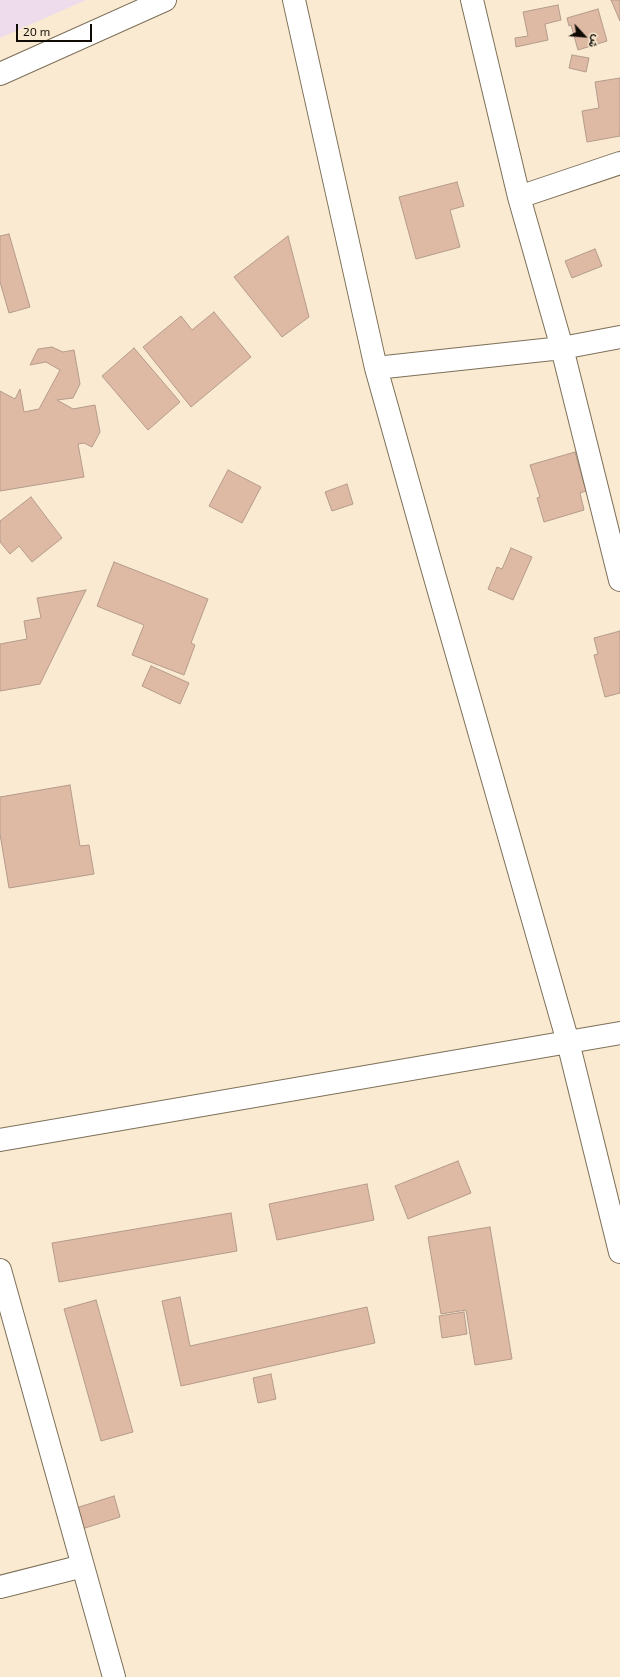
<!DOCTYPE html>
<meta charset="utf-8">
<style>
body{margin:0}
#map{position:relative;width:620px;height:1677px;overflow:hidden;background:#f9ead1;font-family:"Exo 2",Vazirmatn,sans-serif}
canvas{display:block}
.north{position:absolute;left:564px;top:16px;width:40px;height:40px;-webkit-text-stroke:3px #f9ead1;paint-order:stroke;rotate:116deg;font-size:11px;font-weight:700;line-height:16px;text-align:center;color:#100b04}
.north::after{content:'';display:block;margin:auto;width:14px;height:18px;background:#100b04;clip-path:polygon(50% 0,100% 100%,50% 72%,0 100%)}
.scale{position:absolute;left:16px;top:24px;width:76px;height:18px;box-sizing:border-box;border:2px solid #100b04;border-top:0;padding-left:5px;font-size:12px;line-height:14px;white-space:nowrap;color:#100b04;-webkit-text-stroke:3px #f9ead1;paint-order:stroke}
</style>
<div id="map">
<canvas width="620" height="1677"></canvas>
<div class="north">ش</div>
<div class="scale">20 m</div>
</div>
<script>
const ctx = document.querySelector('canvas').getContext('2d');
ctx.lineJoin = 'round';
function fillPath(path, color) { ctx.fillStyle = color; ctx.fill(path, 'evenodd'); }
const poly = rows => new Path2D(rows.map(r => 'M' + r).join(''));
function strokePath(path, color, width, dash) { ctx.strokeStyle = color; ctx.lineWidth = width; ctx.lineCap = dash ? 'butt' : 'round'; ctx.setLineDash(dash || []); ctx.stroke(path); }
const education = poly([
 [0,0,86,0,0,38]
]);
const building = poly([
 [611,0,620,0,620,21,611,0],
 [558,5,561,20,545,24,548,40,516,47,515,38,528,36,523,12,558,5],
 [598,9,607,41,578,50,571,25,569,26,567,18,598,9],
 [572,55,589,58,586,72,569,68,572,55],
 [620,78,620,136,587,142,582,111,599,108,595,82,620,78],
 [457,182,464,206,450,210,460,247,416,259,399,197,457,182],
 [9,234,30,307,9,313,0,282,0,236,9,234],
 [288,236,309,317,282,337,234,277,288,236],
 [595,249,602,266,572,278,565,261,595,249],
 [214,312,251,357,191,407,143,347,181,316,192,330,214,312],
 [52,347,63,352,74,350,80,384,73,398,57,400,73,409,95,405,100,432,92,447,84,443,78,444,84,477,0,491,0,391,15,399,20,389,24,412,39,409,60,370,46,362,30,365,38,349,52,347],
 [134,348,180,402,148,430,102,376,134,348],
 [575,452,586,491,580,493,584,510,544,522,537,498,540,497,530,465,575,452],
 [228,470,261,487,242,523,209,506,228,470],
 [347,484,353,504,332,511,325,492,347,484],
 [31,497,62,538,32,562,19,546,10,554,0,542,0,521,31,497],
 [511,548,532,557,513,600,488,589,497,567,502,569,511,548],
 [114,562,208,599,191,643,195,645,184,675,132,655,144,625,97,606,114,562],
 [86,590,40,684,0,691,0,644,27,639,24,621,41,618,37,598,86,590],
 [620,631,620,693,605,697,594,655,598,654,594,638,620,631],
 [151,666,189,683,180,704,142,686,151,666],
 [70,785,80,846,89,845,94,874,9,888,0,834,0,797,70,785],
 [458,1161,471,1193,408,1219,395,1186,458,1161],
 [367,1184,374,1220,277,1240,269,1204,367,1184],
 [231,1213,237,1251,59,1282,52,1243,231,1213],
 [490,1227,512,1359,475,1365,466,1310,441,1314,428,1237,490,1227],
 [180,1297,190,1346,367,1307,375,1343,181,1386,162,1301,180,1297],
 [96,1300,133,1432,101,1441,64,1309,96,1300],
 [464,1312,467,1334,442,1338,439,1316,464,1312],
 [271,1374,276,1399,258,1403,253,1378,271,1374],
 [114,1496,120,1517,82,1529,76,1508,114,1496]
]);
const minor = poly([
 [294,0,376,368,430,560,568,1042,620,1252],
 [472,0,519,197,562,348,620,580],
 [0,74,165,0],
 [519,197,620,163],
 [376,368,562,348,620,337],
 [0,1140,620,1033],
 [0,1270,114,1677],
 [0,1587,83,1566]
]);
fillPath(education, '#eedced');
fillPath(building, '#deb9a4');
strokePath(building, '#b59b8c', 1);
strokePath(minor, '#7d7059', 24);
strokePath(minor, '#fff', 22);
</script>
